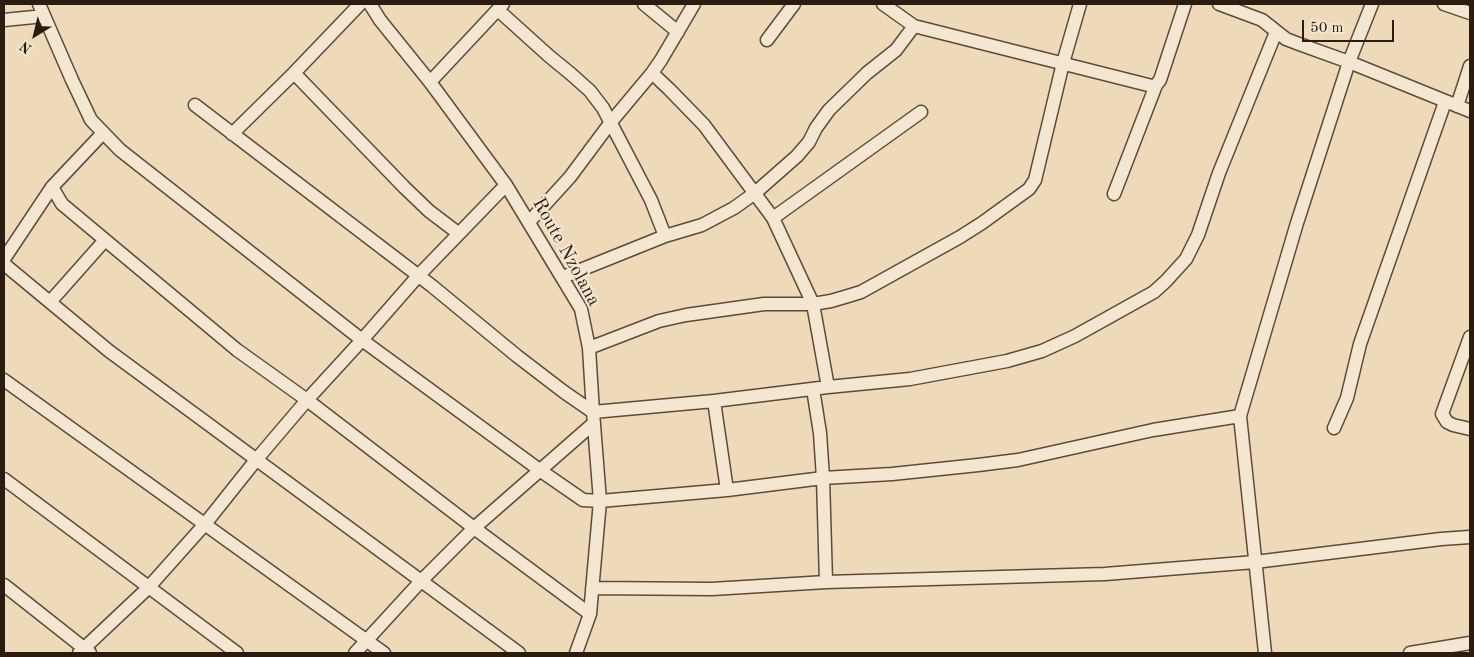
<!DOCTYPE html>
<style>
body{margin:0}
#map{position:relative;width:1474px;height:657px;overflow:hidden;background:#eed9b8;font-family:"Old Standard TT",serif}
canvas{display:block}
.frame{position:absolute;inset:0;border:5px solid #2b1c10;pointer-events:none}
.north{position:absolute;left:10px;top:10px;width:50px;height:50px;-webkit-text-stroke:4px #f4e6d1;paint-order:stroke;rotate:216deg;font-size:14px;font-weight:700;line-height:20px;text-align:center;color:#2b1c10}
.north::after{content:'';display:block;margin:auto;width:18px;height:22px;background:#2b1c10;clip-path:polygon(50% 0,100% 100%,50% 72%,0 100%)}
.scale{position:absolute;left:1302px;top:20px;width:92px;height:22px;box-sizing:border-box;border:2px solid #2b1c10;border-top:0;padding-left:6px;font-size:15px;line-height:18px;white-space:nowrap;color:#2b1c10;-webkit-text-stroke:4px #f4e6d1;paint-order:stroke}
</style>
<div id="map">
<canvas width="1474" height="657"></canvas>
<div class="frame"></div>
<div class="north">N</div>
<div class="scale">50 m</div>
</div>
<script>
const ctx = document.querySelector('canvas').getContext('2d');
ctx.lineJoin = 'round';
const poly = rows => new Path2D(rows.map(r => 'M' + r).join(''));
function strokePath(path, color, width, dash) { ctx.strokeStyle = color; ctx.lineWidth = width; ctx.lineCap = dash ? 'butt' : 'round'; ctx.setLineDash(dash || []); ctx.stroke(path); }
function label(font, color, halo, rows, align = 'center') {
  ctx.font = font + ' "Old Standard TT",serif'; ctx.lineWidth = 4.5; ctx.setLineDash([]); ctx.textBaseline = 'middle'; ctx.strokeStyle = halo; ctx.fillStyle = color; for (const [text, x, y, turn = 0] of rows) {
    ctx.save(); ctx.translate(x, y); ctx.rotate((+turn || 0) * Math.PI / 180); ctx.textAlign = isNaN(turn) ? turn : align; if (halo) ctx.strokeText(text, 0, 0); ctx.fillText(text, 0, 0); ctx.restore();
  }
}
const minor = poly([
 [39,4,72,80,91,120,120,150,362,340,541,471,583,500,600,501,727,490,823,478,892,474,978,465,1018,460,1153,430,1240,416],
 [370,4,380,20,430,82,506,185,581,309,589,348,593,412,600,501,590,614,576,653],
 [644,4,678,32],
 [883,4,914,26,1152,86,1156,85,1160,80,1185,4],
 [1219,4,1262,20,1286,39,1299,44,1349,62,1470,111],
 [1444,4,1470,13],
 [498,10,549,56,571,74,590,91,603,108,651,200,665,236],
 [4,20,44,16],
 [767,40,794,4],
 [294,73,404,187,429,211,458,233],
 [652,73,669,89,704,125,773,218,813,304,828,387],
 [430,82,503,4],
 [195,105,432,286,517,356,564,392,593,412,714,401,828,387,910,379,1007,361,1042,351,1075,336,1154,292,1166,281,1186,259,1198,235,1219,173,1276,32],
 [1457,106,1470,66],
 [232,134,294,73,360,4],
 [52,187,62,204,237,350,307,400,474,528,590,614],
 [1114,194,1156,85],
 [773,218,921,112],
 [529,222,570,177,611,122,652,73,661,60,694,4],
 [4,259,52,187,103,133],
 [4,264,109,351,519,653],
 [563,277,665,236,702,225,734,208,755,193,797,156,809,142,816,128,829,110,867,73,896,50,914,26],
 [50,302,105,240],
 [1470,337,1442,414,1447,422,1453,425,1470,429],
 [589,348,659,321,686,315,764,304,813,304,831,301,848,296,861,292,960,237,982,223,1029,189,1035,180,1063,63,1080,4],
 [4,380,384,653],
 [813,389,820,433,823,478,826,582],
 [714,401,727,490],
 [1334,428,1347,398,1360,344,1445,102],
 [4,479,237,653],
 [4,585,90,653],
 [592,588,712,589,826,582,1105,574,1255,562,1441,539,1470,537],
 [79,653,148,588,205,524,256,460,307,400,362,340,418,276,506,185],
 [355,653,421,581,474,528,594,423],
 [1265,653,1240,416,1297,223,1349,62,1372,4],
 [1410,653,1470,643]
]);
const streetNames = [
 ["Route Nzolana",566,252,61]
];
strokePath(minor, '#5c4b3a', 15);
strokePath(minor, '#f4e6d1', 12);
label('19px', '#2b1c10', '#f4e6d1', streetNames);
</script>
